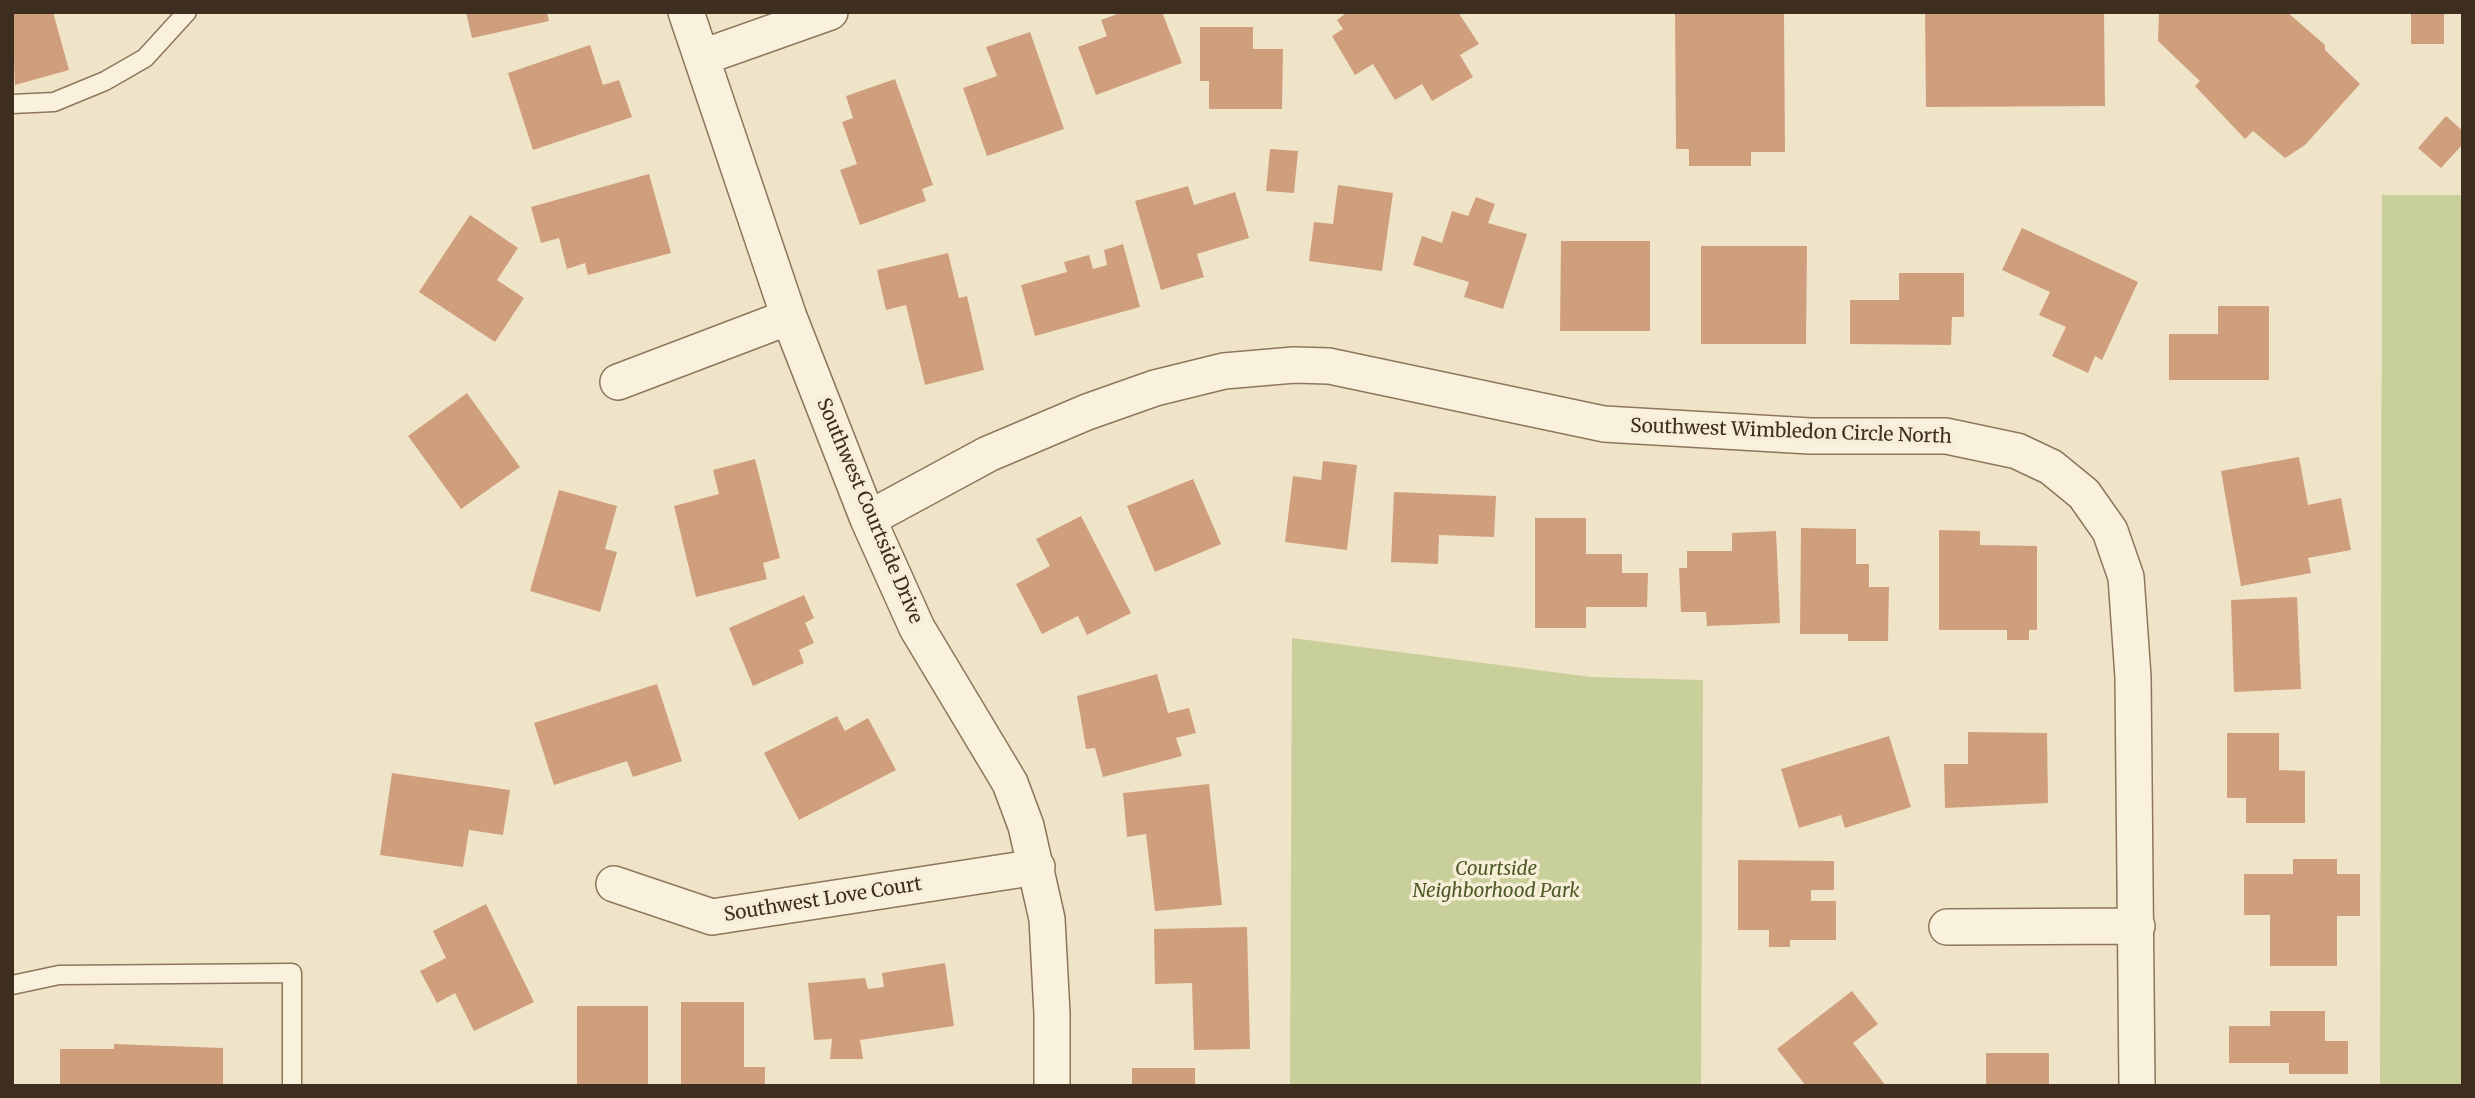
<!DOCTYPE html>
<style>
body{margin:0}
#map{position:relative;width:2475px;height:1098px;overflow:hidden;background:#f0e4c8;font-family:Merriweather,serif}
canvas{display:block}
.frame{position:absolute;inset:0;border:14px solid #3d2e20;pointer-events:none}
</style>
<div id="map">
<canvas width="2475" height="1098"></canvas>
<div class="frame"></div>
</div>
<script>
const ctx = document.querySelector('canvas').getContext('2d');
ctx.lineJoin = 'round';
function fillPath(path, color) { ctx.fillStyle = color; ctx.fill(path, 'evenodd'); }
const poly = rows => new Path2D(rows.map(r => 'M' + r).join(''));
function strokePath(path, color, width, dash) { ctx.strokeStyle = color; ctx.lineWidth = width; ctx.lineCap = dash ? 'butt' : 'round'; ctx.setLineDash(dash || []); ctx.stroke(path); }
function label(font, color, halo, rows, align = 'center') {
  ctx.font = font + ' Merriweather,serif'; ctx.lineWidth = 7; ctx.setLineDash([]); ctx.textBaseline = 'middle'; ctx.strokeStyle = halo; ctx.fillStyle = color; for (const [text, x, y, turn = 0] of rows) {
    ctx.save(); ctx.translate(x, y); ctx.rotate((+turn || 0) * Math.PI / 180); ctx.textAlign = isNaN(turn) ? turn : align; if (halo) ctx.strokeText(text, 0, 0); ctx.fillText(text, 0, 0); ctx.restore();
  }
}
const green = poly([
 [2382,195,2463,195,2463,1086,2380,1086],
 [1292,638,1591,677,1703,680,1701,1086,1290,1086]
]);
const building = poly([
 [12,12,53,12,69,70,15,85],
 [466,12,547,12,549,21,472,38],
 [1123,12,1162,12,1182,63,1096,95,1078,47,1107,36,1101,20],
 [1347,12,1458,12,1479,44,1460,55,1473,77,1432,101,1422,84,1395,100,1373,64,1355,75,1332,36,1343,29,1337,20],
 [1675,12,1784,12,1785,152,1751,152,1751,166,1689,166,1689,149,1676,149],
 [1925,12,2104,12,2105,106,1926,107],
 [2159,12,2287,12,2325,45,2325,50,2360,84,2305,145,2285,158,2253,131,2245,139,2195,86,2200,81,2158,41],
 [2411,12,2444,12,2444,44,2411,44],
 [1200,27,1253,27,1253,49,1283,49,1282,109,1209,109,1209,81,1200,81],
 [1030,32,1064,129,987,156,963,88,997,76,986,47],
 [590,45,603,85,619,80,632,117,533,150,508,73],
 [895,79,933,185,922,189,926,201,860,225,840,170,857,164,842,122,853,118,846,96],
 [2446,116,2463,131,2463,144,2441,168,2418,148],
 [1270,149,1298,151,1294,193,1266,191],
 [649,174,671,253,588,275,585,263,567,269,559,238,541,243,531,207],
 [1338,185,1393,193,1382,271,1309,261,1314,222,1333,224],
 [1188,186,1194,205,1235,192,1249,238,1197,254,1204,277,1161,290,1135,201],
 [1476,197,1495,204,1488,223,1527,234,1503,309,1464,297,1469,282,1413,265,1422,236,1442,243,1452,211,1468,216],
 [470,215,518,248,497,280,524,298,495,342,419,292],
 [2022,228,2138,282,2102,360,2095,356,2088,373,2052,356,2066,327,2039,315,2050,292,2002,270],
 [1561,241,1650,241,1650,331,1560,331],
 [1123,244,1140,307,1035,336,1021,285,1067,272,1064,262,1089,255,1093,269,1107,265,1104,250],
 [1701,246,1807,246,1806,344,1701,344],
 [948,253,959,298,967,296,984,370,925,385,906,305,886,310,877,270],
 [1899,273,1964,273,1964,317,1952,317,1951,345,1850,344,1850,300,1899,300],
 [2218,306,2269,306,2269,380,2169,380,2169,334,2218,334],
 [467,393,520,467,461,509,408,436],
 [2299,457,2308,505,2341,498,2351,550,2308,558,2311,573,2241,586,2221,471],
 [755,459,780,558,763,563,767,579,696,597,674,506,719,494,713,470],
 [1323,461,1357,465,1347,550,1285,542,1293,476,1321,480],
 [1193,479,1221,544,1155,572,1127,506],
 [559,490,617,506,605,549,617,552,600,612,530,591],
 [1394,492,1496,496,1494,537,1439,535,1438,564,1391,562],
 [1081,516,1131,613,1087,635,1078,616,1042,634,1016,584,1050,566,1036,539],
 [1535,518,1586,518,1586,554,1622,554,1622,573,1648,573,1647,607,1586,607,1586,628,1535,628],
 [1801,528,1856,529,1856,564,1869,564,1869,587,1889,587,1888,641,1848,641,1848,634,1800,634],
 [1939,530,1980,531,1980,545,2037,546,2037,630,2029,630,2029,640,2007,640,2007,630,1939,630],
 [1776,531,1780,623,1707,626,1706,612,1681,612,1679,568,1687,568,1687,551,1732,551,1732,533],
 [804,595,814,618,805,623,814,643,799,650,804,663,753,686,729,628],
 [2297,597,2301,689,2234,692,2231,600],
 [1157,674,1168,713,1189,708,1196,733,1176,738,1182,756,1103,777,1095,748,1086,749,1077,696],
 [657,684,682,761,633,777,627,761,554,785,534,723],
 [837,716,845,731,868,718,896,770,799,820,764,753],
 [1968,732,2047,733,2048,803,1945,808,1944,764,1968,764],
 [2227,733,2279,733,2279,770,2305,771,2305,823,2246,823,2246,798,2227,798],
 [1889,736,1911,807,1845,828,1841,815,1799,828,1781,769],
 [392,773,510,790,503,835,469,830,463,867,380,855],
 [1209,784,1222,905,1155,911,1146,834,1127,837,1123,793],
 [2293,859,2337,859,2337,874,2360,874,2360,916,2337,916,2337,966,2270,966,2270,915,2244,915,2244,874,2293,874],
 [1738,860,1834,861,1834,890,1811,890,1811,901,1836,901,1836,940,1790,940,1790,947,1769,947,1769,930,1738,930],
 [486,904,534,1002,474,1031,455,993,437,1003,420,971,446,958,433,931],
 [1247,927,1250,1049,1194,1050,1192,983,1155,984,1154,929],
 [945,963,954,1026,860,1040,863,1059,830,1059,832,1039,814,1040,808,983,865,978,868,989,884,987,882,973],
 [1852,991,1878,1024,1853,1043,1886,1086,1806,1086,1777,1049],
 [681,1002,744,1002,744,1067,765,1067,765,1086,681,1086],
 [577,1006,648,1006,648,1086,577,1086],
 [2270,1011,2325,1011,2325,1041,2348,1041,2348,1074,2289,1074,2289,1063,2229,1063,2229,1026,2270,1026],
 [114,1044,223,1048,223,1086,60,1086,60,1049,114,1049],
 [1986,1053,2049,1053,2049,1086,1986,1086],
 [1132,1068,1195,1068,1195,1086,1132,1086]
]);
const service = poly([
 [12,104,54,102,105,81,145,58,187,12],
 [12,985,59,975,292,973,292,1086]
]);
const minor = poly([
 [686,12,789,317,868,519,917,628,1010,783,1026,826,1047,919,1052,1014,1052,1086],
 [703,57,830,12],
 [618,382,789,317],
 [868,519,988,454,1087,412,1155,388,1224,371,1294,365,1329,366,1604,424,1810,436,1946,436,2017,451,2051,467,2084,494,2110,531,2126,577,2133,677,2137,1086],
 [614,884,712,917,1037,867],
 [1947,927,2137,926]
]);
const streetNames = [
 ["Southwest Wimbledon Circle North",1791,432,2],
 ["Southwest Courtside Drive",869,511,67],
 ["Southwest Love Court",823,900,-9]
];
const parkNames = [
 ["Courtside",1496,870],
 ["Neighborhood Park",1496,892]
];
fillPath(green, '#c9cf9b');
fillPath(building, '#cf9f7d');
strokePath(service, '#8d765c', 21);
strokePath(minor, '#8d765c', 38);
strokePath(service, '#faf1dc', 18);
strokePath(minor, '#faf1dc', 35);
label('19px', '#3d2e20', '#f7eed8', streetNames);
label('italic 19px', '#4d5a26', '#f7eed8', parkNames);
</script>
